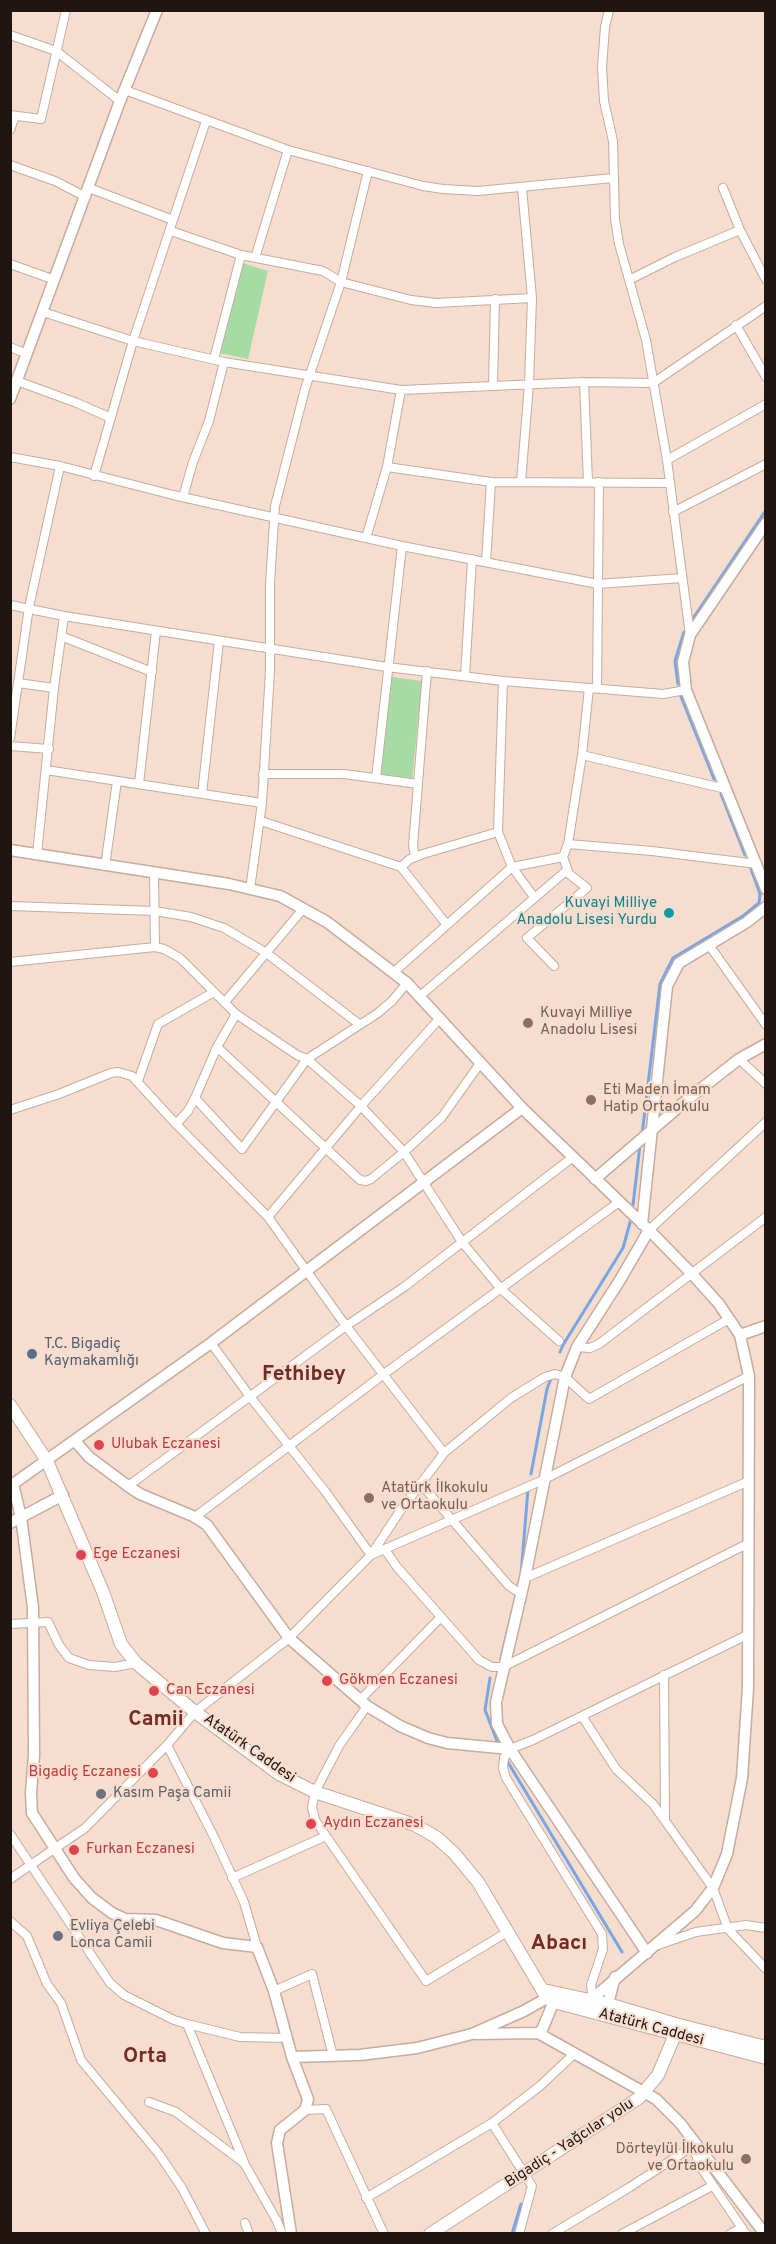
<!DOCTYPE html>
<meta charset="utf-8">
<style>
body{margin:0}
#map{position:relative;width:776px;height:2244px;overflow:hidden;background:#f7ddce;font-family:Overpass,sans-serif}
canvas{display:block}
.frame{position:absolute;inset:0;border:12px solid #1f1611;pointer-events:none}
</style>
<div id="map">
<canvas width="776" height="2244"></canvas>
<div class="frame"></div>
</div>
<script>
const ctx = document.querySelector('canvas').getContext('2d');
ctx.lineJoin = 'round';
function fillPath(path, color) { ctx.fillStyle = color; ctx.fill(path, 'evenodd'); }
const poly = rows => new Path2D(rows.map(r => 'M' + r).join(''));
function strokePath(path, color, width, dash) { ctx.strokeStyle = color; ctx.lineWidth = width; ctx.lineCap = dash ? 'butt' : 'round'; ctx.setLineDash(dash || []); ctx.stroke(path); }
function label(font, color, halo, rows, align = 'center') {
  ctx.font = font + ' Overpass,sans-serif'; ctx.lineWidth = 4.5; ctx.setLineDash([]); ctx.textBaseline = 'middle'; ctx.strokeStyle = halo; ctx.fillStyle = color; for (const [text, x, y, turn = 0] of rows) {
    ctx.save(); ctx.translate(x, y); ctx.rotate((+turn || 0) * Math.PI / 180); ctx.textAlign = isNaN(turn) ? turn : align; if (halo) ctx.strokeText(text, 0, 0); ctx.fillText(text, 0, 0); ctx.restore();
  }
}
const green = poly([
 [243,263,268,271,248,359,219,353],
 [392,677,422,681,412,780,380,775]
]);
const stream = poly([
 [694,617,766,510],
 [678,684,675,661,684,632],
 [680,694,714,779],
 [721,794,745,855],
 [642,1135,660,984,673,958,743,916,759,903,760,894,750,866],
 [633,1205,640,1145],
 [560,1352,563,1345,623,1248,631,1219],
 [531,1474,547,1389,552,1376],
 [521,1575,528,1489],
 [501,1658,512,1612],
 [490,1678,485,1710,497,1741],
 [506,1759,622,1952],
 [512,2234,521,2204]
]);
const minor = poly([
 [609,10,605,27,602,67,604,101,613,141,615,219,619,244,646,340,667,460,690,635],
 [10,35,56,51,120,101],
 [125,90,288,150,423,186,443,189,478,191,613,178],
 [10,115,41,119,66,10],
 [10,130,15,116],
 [10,165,55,181,86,197],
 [89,188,173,220,133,341,94,476],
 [723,188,740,230,766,280],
 [173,220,206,121],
 [171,231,241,255,323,271,341,282,411,300,436,303,532,298],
 [255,258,288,150],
 [10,264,55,280],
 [631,279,675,257,740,230],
 [43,312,133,341,224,362,401,390,584,382,653,383,766,306],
 [736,325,766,377],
 [10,347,27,354],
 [214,359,241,255],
 [17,381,77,403,111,418],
 [584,382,588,482],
 [493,385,495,299],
 [10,457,60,466,173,495,402,546,598,584,682,578],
 [667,460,766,404],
 [387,467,491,482,669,483],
 [521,482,529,384,532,298,522,188],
 [183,497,193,462,209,421,224,362],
 [673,512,766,464],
 [366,538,387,467,401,390],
 [486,562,491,482],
 [10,605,64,616,387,667,503,681,663,694,686,690],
 [61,636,152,672],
 [465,676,472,559],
 [18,683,54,688],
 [597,688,599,482],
 [10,738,29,607,60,466],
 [10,746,49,749],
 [582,755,726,789],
 [46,770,262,803],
 [263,774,344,774,418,784],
 [376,778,402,546],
 [139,784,156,631],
 [202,794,219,641],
 [261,821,401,867,447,925],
 [498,832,503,681],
 [568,844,652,851,757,864],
 [37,854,54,688,64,616],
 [415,856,413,846,427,671],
 [105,866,117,781],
 [401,867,410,859,423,854,498,832,512,867,534,897],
 [154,874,155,947],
 [250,889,262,803,270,671,270,584,275,506,305,389,341,282,368,171],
 [10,906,155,911,191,917,224,928,265,952,359,1024],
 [709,945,766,1025],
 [10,962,155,947,164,949,180,958,236,1014,217,1047,195,1098,188,1111,176,1124],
 [554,966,527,938,587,888,569,874,563,857],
 [394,972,512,867,563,857,568,844,582,755,589,688],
 [420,996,566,871],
 [225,1002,303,909],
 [236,1014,297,1055,307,1059,378,1013,392,1001,407,983],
 [217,1047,360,1180,366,1181,371,1179,404,1152,442,1117,481,1062],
 [739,1059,766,1084],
 [138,1081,158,1024,214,992],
 [195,1098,242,1149,307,1059,361,1106,404,1152,462,1242,501,1289,559,1341],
 [10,1110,59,1094,111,1073,118,1072,132,1076,176,1124,268,1217,346,1326,444,1453],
 [268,1217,361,1106,440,1018],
 [649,1230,766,1122],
 [211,1343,251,1398,325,1491,371,1555,543,1480,749,1376],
 [577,1347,590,1348,599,1344,766,1217],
 [421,1484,509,1586,520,1593],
 [128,1486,346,1326,404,1287,573,1157],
 [195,1517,384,1374,619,1202],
 [386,1551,397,1567,479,1660,492,1667,503,1667,749,1543],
 [525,1578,749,1481],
 [10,1624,48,1622,59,1645,69,1658,89,1665,115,1667,136,1663],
 [664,1675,665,1820],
 [360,1700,441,1617],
 [367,1706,339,1746,315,1792,312,1807,315,1820,426,1981,509,1931],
 [582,1716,616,1769,653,1804,713,1888,728,1929,766,1969],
 [167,1745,214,1837,244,1902,257,1947],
 [10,1834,110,1983,124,1995,174,2020,187,2024,240,2037,286,2038],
 [232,1878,326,1836],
 [10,1879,85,1828,167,1745,195,1712,289,1638,371,1555,400,1511,444,1453,511,1398,545,1377,555,1374,565,1377,589,1399,729,1319],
 [10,1921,27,1936,47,1984,61,2003,81,2060,159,2154,182,2188,206,2234],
 [658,1945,696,1932,746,1925,766,1928],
 [274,1991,312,1974,333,2056],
 [593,2001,591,1985,603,1949,602,1934,506,1778,503,1768,504,1758,510,1749,533,1740,749,1634],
 [187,2024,244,2162],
 [149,2102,176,2112,244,2163,277,2221,282,2234],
 [305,2110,326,2109,384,2234],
 [492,2123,532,2186,519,2234],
 [696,2144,696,2155,702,2169,746,2234],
 [366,2198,492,2123,540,2086,574,2054],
 [245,2223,249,2234],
 [552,2234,630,2187,696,2144],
 [622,2234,712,2186],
 [730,2234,741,2228]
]);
const tertiary = poly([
 [10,399,120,101,157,10],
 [766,523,690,635,683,662,686,690,766,889],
 [10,850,229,884,280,896,327,922,407,983,522,1108,649,1230,692,1274,719,1304,740,1335,749,1376,748,1688,742,1778,727,1854,713,1888,695,1911,599,1993,591,2007],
 [595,1179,688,1099,739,1059,766,1044],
 [642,1224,667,986,679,963,747,922,766,907],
 [740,1335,766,1326],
 [75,1441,89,1457,128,1486,140,1494,195,1517,207,1525,289,1638,367,1706,400,1726,428,1738,447,1743,510,1749,647,1953],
 [10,1523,63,1495],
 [510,1749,497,1724,496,1702,525,1578,565,1377,577,1347,620,1280,649,1230],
 [606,2011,615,1977],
 [538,2033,656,2099,680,2123,765,2234],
 [476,2034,538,2033,542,2030,556,1996],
 [292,2057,360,2055,417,2048,472,2034,524,2011,547,1998,550,1992],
 [291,2234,277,2143,280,2130,305,2110,308,2099,292,2057,274,1991,257,1947,223,1943,156,1920,125,1919,112,1913,92,1898,74,1878,32,1813,31,1793,34,1755,33,1608,21,1517,13,1484,211,1343,522,1108]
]);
const secondary = poly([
 [10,1405,47,1461,103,1592,121,1644,136,1663,195,1712,279,1774,315,1792,415,1825,436,1837,454,1853,478,1882,547,1998,554,2002,766,2058],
 [543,1990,608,2004,679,2025,766,2047],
 [430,2234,639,2098,658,2075,679,2025]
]);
const markers = [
 [669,913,6,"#0f9aa8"],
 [528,1023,6,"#8d6e63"],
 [591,1100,6,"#8d6e63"],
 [32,1354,6,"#5c6f8a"],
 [99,1445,6,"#e0444e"],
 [369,1498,6,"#8d6e63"],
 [81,1555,6,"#e0444e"],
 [327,1681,6,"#e0444e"],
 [154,1691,6,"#e0444e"],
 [153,1773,6,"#e0444e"],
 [101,1794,6,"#6b7280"],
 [311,1824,6,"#e0444e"],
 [74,1850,6,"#e0444e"],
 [58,1936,6,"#6b7280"],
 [746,2159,6,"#8d6e63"]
];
const cultureNames = [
 ["Kuvayi Milliye",657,904],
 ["Anadolu Lisesi Yurdu",657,921]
];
const educationNames = [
 ["Kuvayi Milliye",540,1014],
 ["Anadolu Lisesi",540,1031],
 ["Eti Maden İmam",603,1091],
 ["Hatip Ortaokulu",603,1108],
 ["Atatürk İlkokulu",381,1489],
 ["ve Ortaokulu",381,1506],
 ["Dörteylül İlkokulu",734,2150,"right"],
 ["ve Ortaokulu",734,2167,"right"]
];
const serviceNames = [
 ["T.C. Bigadiç",44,1345],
 ["Kaymakamlığı",44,1362]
];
const healthNames = [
 ["Ulubak Eczanesi",111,1445],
 ["Ege Eczanesi",93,1555],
 ["Gökmen Eczanesi",339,1681],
 ["Can Eczanesi",166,1691],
 ["Bigadiç Eczanesi",141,1773,"right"],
 ["Aydın Eczanesi",323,1824],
 ["Furkan Eczanesi",86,1850]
];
const streetNames = [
 ["Atatürk Caddesi",249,1749,35],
 ["Atatürk Caddesi",651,2028,15],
 ["Bigadiç - Yağcılar yolu",570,2144,-33]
];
const worshipNames = [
 ["Kasım Paşa Camii",113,1794],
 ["Evliya Çelebi",70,1927],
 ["Lonca Camii",70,1944]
];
const districtNames = [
 ["Fethibey",304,1376],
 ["Camii",156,1721],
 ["Abacı",559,1945],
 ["Orta",145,2058]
];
fillPath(green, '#a7dba5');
strokePath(stream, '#75a6e6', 3);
strokePath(minor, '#c5ac9e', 10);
strokePath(tertiary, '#c5ac9e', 13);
strokePath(secondary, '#c5ac9e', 14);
strokePath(minor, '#fff', 8);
strokePath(tertiary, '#fff', 10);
strokePath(secondary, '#fff', 12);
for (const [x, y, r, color] of markers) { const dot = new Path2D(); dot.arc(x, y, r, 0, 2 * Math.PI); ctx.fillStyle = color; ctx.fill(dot); strokePath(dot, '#f7ddce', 2); }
label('15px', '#0d838f', '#f7ddce', cultureNames, 'right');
label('15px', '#785e54', '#f7ddce', educationNames, 'left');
label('15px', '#4e5e75', '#f7ddce', serviceNames, 'left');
label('15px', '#be3a42', '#f7ddce', healthNames, 'left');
label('15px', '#1f1611', '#f7ddce', streetNames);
label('15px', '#5b616d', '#f7ddce', worshipNames, 'left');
label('bold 21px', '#722c28', '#f7ddce', districtNames);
</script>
